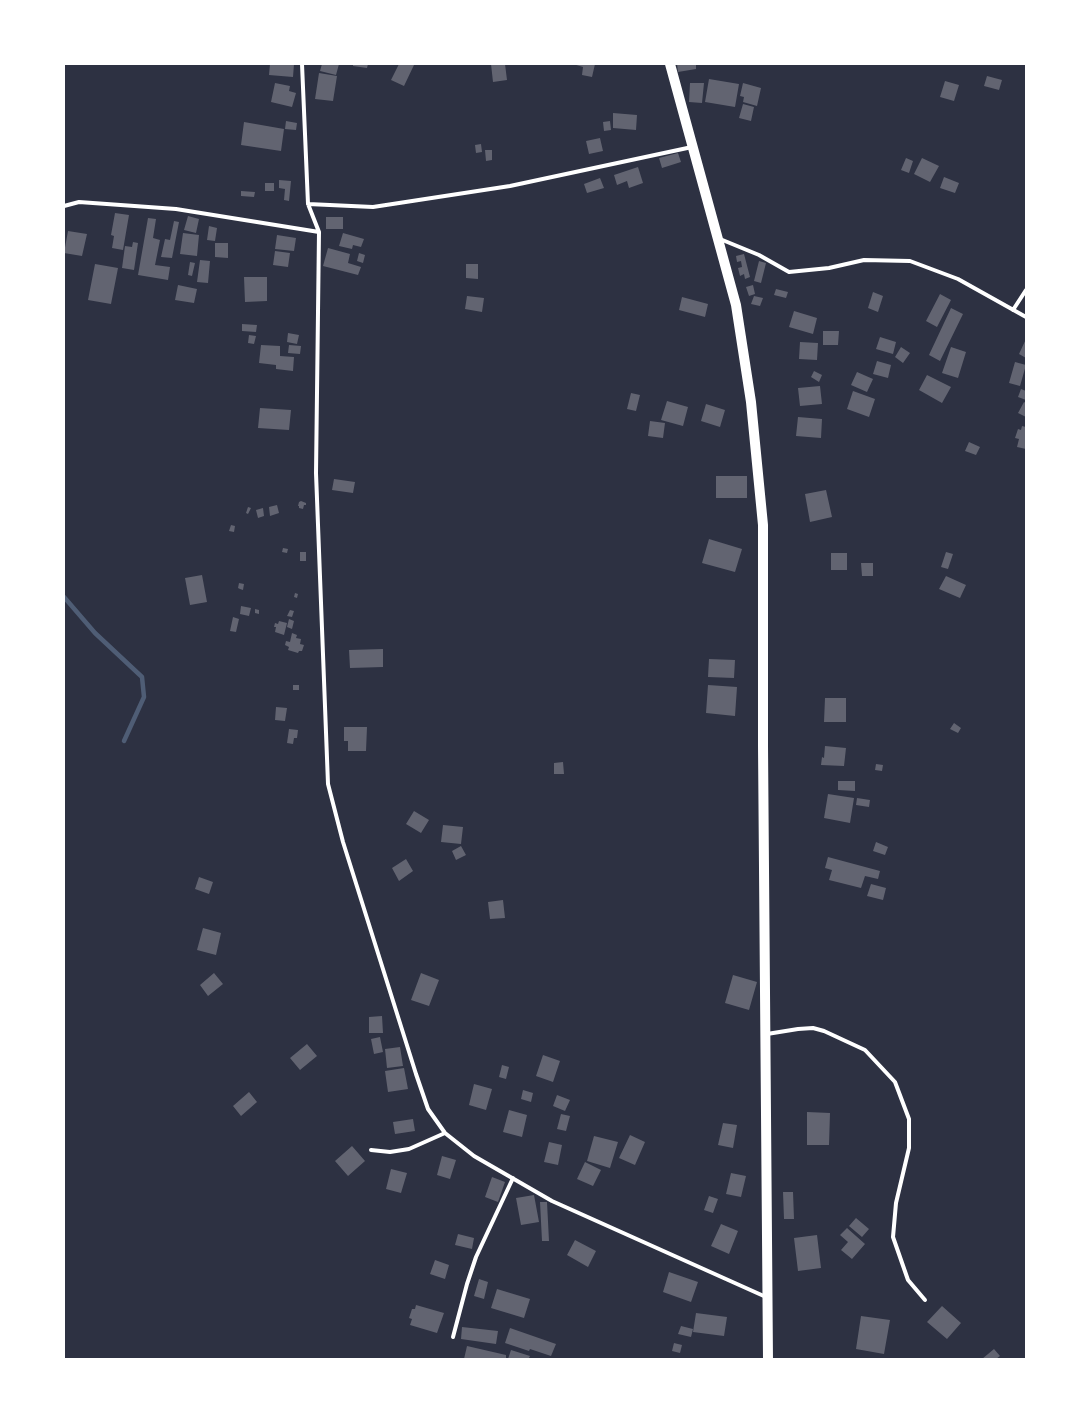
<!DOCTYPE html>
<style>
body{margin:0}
#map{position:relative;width:1090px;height:1423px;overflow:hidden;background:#2d3142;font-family:Quicksand,sans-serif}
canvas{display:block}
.frame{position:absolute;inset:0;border:65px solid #fff;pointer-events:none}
</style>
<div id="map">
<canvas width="1090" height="1423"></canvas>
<div class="frame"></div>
</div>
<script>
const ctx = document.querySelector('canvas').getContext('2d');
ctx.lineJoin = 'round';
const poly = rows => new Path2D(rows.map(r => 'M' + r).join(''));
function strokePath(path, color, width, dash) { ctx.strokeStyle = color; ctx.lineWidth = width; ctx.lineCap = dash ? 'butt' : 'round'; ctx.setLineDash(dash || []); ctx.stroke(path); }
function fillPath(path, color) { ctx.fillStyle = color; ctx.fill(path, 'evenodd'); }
const stream = poly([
 [64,597,95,633,142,677,144,697,124,741]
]);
const building = poly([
 [270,64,294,64,293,77,269,75],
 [322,64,339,64,336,75,320,71],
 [353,64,368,64,367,68,353,66],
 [399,64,414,65,404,86,391,80],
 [491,64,505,64,507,80,493,82],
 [573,64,595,64,592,77,582,75,583,67],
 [677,64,696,64,696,69,678,72],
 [319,73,337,76,333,101,315,99],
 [987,76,1002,80,999,90,984,86],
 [709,79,739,84,735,107,705,102],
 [945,81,959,85,954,101,940,97],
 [275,83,290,86,289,91,296,93,292,107,271,102],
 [690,83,704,83,702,103,689,102],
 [743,83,761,88,757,106,743,102,744,97,740,96],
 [743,104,754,107,751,121,739,118],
 [613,113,637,115,636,130,613,128],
 [286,121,297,123,296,130,285,129],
 [610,121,611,130,604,131,603,122],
 [244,122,284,129,281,151,241,145],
 [600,138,603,151,589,154,586,141],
 [481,144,482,152,476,153,475,145],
 [485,150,492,150,492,160,486,161],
 [678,153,681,162,662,168,659,158],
 [906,158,913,161,909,173,901,170],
 [922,158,939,166,930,182,914,174],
 [638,167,643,183,629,188,627,181,617,185,614,175],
 [944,177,959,183,955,193,940,188],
 [600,178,604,188,587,193,584,184],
 [279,180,291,181,289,201,284,200,285,189,279,188],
 [265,183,274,183,274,191,265,191],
 [241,191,255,192,254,197,241,196],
 [115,213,129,215,123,250,112,248,114,236,111,235],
 [188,216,199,219,196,233,184,230],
 [326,217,343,217,343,229,326,229],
 [148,218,156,219,153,238,160,240,155,265,170,267,168,280,138,275],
 [174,221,179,222,172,258,161,257,165,239,170,240],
 [209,226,217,228,215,241,207,240],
 [68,231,87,234,82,256,64,253],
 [183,233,199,235,197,256,180,254],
 [343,233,364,239,361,247,353,245,352,249,339,246],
 [277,235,296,238,294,251,275,249],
 [133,242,138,243,134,270,122,268,125,246,132,247],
 [215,243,228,243,228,258,215,257],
 [328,248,350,254,348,263,361,267,358,275,323,266],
 [275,251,290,253,288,267,273,265],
 [359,253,365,255,363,263,357,261],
 [744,254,750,277,745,279,744,274,740,276,738,268,742,267,741,261,737,262,736,256],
 [200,260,210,261,208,283,197,282],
 [759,261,766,263,761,283,754,281],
 [190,262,195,263,192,276,188,275],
 [95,264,118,268,111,304,88,300],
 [466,264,478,264,478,279,466,278],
 [244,277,267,277,267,301,245,302],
 [178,285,197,289,194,303,175,300],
 [753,285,755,294,749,296,746,287],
 [776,289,788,292,786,298,774,295],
 [873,292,883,296,878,312,868,308],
 [940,294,951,300,937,327,926,321],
 [467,296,484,298,482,312,465,309],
 [754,296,763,298,760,306,751,304],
 [682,297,708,304,705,317,679,310],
 [951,308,963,314,940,361,929,355],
 [794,311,817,318,813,334,789,327],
 [242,324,257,325,256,332,242,331],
 [823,331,839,331,838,345,823,345],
 [288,333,299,335,297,344,287,342],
 [249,335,256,336,254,344,248,343],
 [880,337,896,342,893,354,876,349],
 [1026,339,1026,358,1019,354],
 [800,342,818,343,817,360,799,359],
 [261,345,280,346,280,356,294,357,293,371,276,369,276,365,259,363],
 [289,345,301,346,300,354,288,353],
 [901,347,910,353,903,363,895,357],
 [951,347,966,352,958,378,942,373],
 [877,361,891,365,888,378,873,374],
 [1015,362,1026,365,1020,386,1009,383],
 [814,371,822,375,819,382,811,377],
 [857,372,873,379,867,392,851,385],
 [927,375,951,387,942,403,919,390],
 [820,386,822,404,800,406,798,388],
 [1021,389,1026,391,1026,400,1018,397],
 [853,391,875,399,869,417,847,409],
 [631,393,640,395,636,411,627,409],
 [667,401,688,407,683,426,661,420],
 [1024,402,1026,403,1026,417,1018,413],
 [706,404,725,410,720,427,701,421],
 [260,408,291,410,289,430,258,428],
 [798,417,822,419,821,438,796,436],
 [650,421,665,423,663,438,648,436],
 [1022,426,1026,427,1026,449,1017,447,1019,439,1015,438,1018,429,1021,430],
 [969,442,980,447,976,455,965,451],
 [716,476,747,476,747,498,716,498],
 [334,479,355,482,353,493,332,490],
 [826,490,832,517,810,522,805,494],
 [301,501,306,503,306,505,304,505,303,509,299,508,299,506,298,506,299,502],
 [277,505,279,513,270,516,269,507],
 [248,507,251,508,248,514,246,513],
 [263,508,264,516,258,518,256,510],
 [231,525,235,526,234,532,229,531],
 [709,539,742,549,735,572,702,563],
 [283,548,288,549,287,553,282,552],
 [300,552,306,552,306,561,300,561],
 [946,552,953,554,948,569,941,567],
 [831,553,847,553,847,570,831,570],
 [861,563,873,563,873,576,862,576],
 [202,575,207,602,190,605,185,578],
 [946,576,966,585,960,598,939,589],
 [239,583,244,584,243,590,240,589,241,585,240,589,238,588],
 [295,593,298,594,297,598,294,597],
 [241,606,251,608,249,616,240,614],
 [255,609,259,610,259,614,255,613],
 [290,610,294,611,292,617,287,616],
 [233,617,239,619,236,632,230,631],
 [289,619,294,621,292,629,287,627],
 [279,621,287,623,284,635,275,632,276,627,274,627,275,623,278,624],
 [292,633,297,635,296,638,301,639,300,644,304,645,302,651,299,651,298,653,288,650,289,647,285,645,286,641,290,642],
 [383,649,383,667,350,668,349,650],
 [709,659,735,660,734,678,708,677],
 [293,685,299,685,299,690,293,690],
 [708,685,737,687,735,716,706,713],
 [825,698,846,698,846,722,824,722],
 [276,707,287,708,285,721,275,720],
 [954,723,961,728,958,733,950,729],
 [344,727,367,727,366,751,348,751,348,741,344,741],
 [289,729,298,730,297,738,294,738,293,744,287,743],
 [825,746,846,748,844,766,821,765,822,757,824,758],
 [563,762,564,774,554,774,554,763],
 [876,764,883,765,882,771,875,770],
 [838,781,855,781,855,791,838,790],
 [828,794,854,798,850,823,824,818],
 [857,798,870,800,869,807,856,805],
 [414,811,429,820,421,833,406,824],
 [443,825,463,827,461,844,441,842],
 [876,842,888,847,885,855,873,851],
 [461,846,466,855,456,860,452,851],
 [828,857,880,871,878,879,865,876,861,888,829,880,832,870,825,868],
 [406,859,413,871,399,881,392,868],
 [199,877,213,882,209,894,195,889],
 [871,884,886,888,883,900,867,896],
 [503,900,505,918,490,919,488,902],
 [203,928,221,933,216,955,197,950],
 [214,973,223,984,208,996,200,985],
 [421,973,439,980,429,1006,411,1000],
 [733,975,757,982,749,1010,725,1003],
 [382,1016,383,1033,369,1033,369,1017],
 [380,1037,383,1052,374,1054,371,1039],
 [307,1044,317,1056,300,1070,290,1058],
 [400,1047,403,1066,387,1068,385,1049],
 [543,1055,560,1061,553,1082,536,1076],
 [502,1065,509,1067,506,1079,499,1077],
 [404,1068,408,1089,388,1092,385,1071],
 [474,1084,492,1089,486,1110,469,1105],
 [523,1090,533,1093,531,1102,521,1099],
 [249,1092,257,1102,241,1116,233,1106],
 [557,1095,570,1100,565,1111,553,1106],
 [509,1110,527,1115,522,1137,503,1132],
 [807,1112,830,1113,829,1145,807,1145],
 [561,1114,570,1116,566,1131,557,1129],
 [413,1119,415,1131,395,1134,393,1122],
 [723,1123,737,1125,733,1148,718,1145],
 [630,1135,645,1142,635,1165,619,1158],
 [594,1136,618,1142,610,1168,587,1161],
 [549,1142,562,1145,558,1165,544,1162],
 [352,1146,365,1161,348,1176,335,1161],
 [442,1156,456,1160,450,1179,437,1175],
 [585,1162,601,1170,593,1186,577,1179],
 [391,1169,407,1173,401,1193,386,1189],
 [731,1173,746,1176,741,1197,726,1194],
 [492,1177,505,1182,498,1202,485,1197],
 [783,1192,793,1192,794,1219,784,1219],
 [534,1195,539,1222,521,1225,516,1198],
 [709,1196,718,1199,713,1213,704,1210],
 [540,1202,547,1202,549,1241,542,1241],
 [856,1218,869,1229,862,1237,849,1226],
 [721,1224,738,1231,729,1254,711,1246],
 [847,1228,865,1244,852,1259,841,1250,848,1242,840,1235],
 [458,1234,474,1238,472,1249,455,1245],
 [817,1235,821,1268,798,1271,794,1238],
 [575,1240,596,1251,588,1267,567,1255],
 [435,1260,449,1265,445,1279,430,1274],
 [669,1272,698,1282,691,1302,663,1292],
 [479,1279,488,1282,484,1299,474,1296],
 [497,1289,530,1299,524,1318,491,1308],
 [416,1305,444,1313,437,1333,410,1325,412,1319,409,1318,412,1309,415,1309],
 [942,1306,961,1323,947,1339,927,1322],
 [696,1313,727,1317,724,1336,693,1332],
 [861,1316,890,1320,884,1354,856,1349],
 [681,1326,693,1329,691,1337,678,1334],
 [462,1327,498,1331,496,1344,461,1339],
 [510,1328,556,1344,551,1356,530,1349,529,1351,505,1343],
 [674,1343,682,1345,680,1353,672,1351],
 [467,1346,506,1355,506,1359,464,1359],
 [994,1349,1000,1356,996,1359,982,1359],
 [511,1350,530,1356,529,1358,532,1359,508,1359]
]);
const minor = poly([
 [302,64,308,204,319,232,316,473,328,784,343,842,416,1074,428,1109,445,1133,474,1156,552,1201,766,1297],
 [308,204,373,207,510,186,692,147],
 [64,206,79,202,176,209,319,232],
 [720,239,759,255,789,272,829,268,864,260,910,261,958,279,1026,317],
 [1013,310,1026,290],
 [767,1034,798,1029,813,1028,824,1031,865,1050,895,1082,909,1119,909,1148,896,1203,893,1237,908,1280,925,1300],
 [371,1150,390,1152,409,1149,445,1133],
 [453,1337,467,1284,476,1257,513,1178]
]);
const primary = poly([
 [670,64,736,305,751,402,763,525,763,746,768,1359]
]);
strokePath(stream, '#4f5d75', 4.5);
fillPath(building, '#626471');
strokePath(minor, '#fff', 4);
strokePath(primary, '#fff', 10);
</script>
